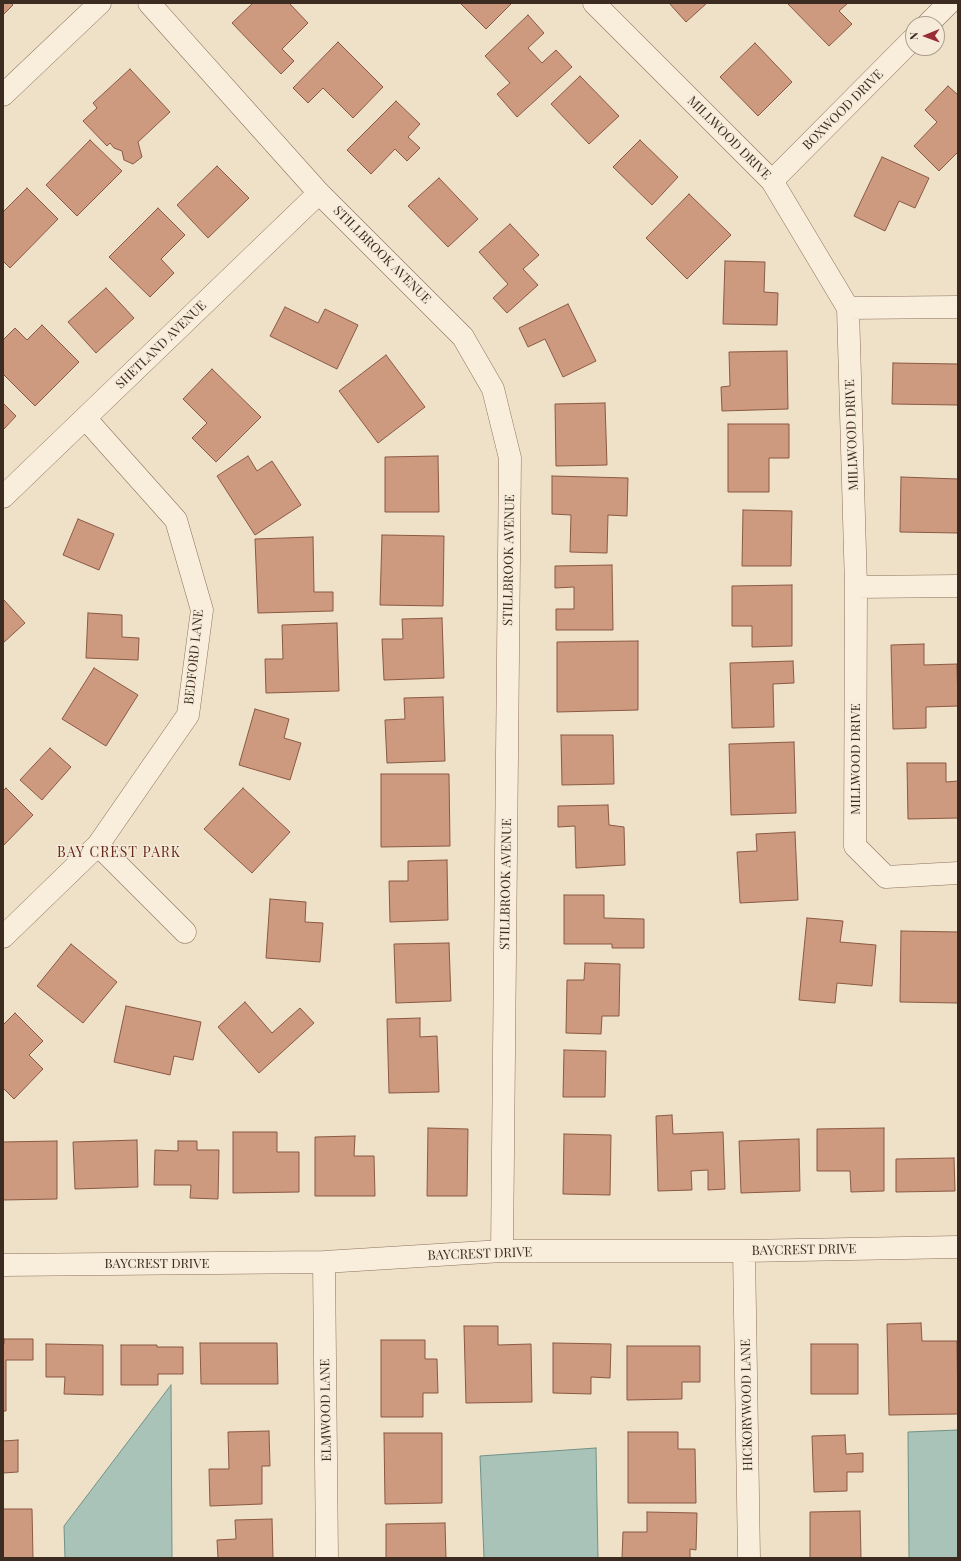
<!DOCTYPE html>
<style>
body{margin:0}
#map{position:relative;width:961px;height:1561px;overflow:hidden;background:#efe0c8;font-family:"Playfair Display",serif}
canvas{display:block}
.frame{position:absolute;inset:0;border:4px solid #3c2b20;pointer-events:none}
.north{position:absolute;left:905px;top:16px;width:40px;height:40px;box-sizing:border-box;background:#f6ebd8;border:1px solid #ac9e8e;border-radius:50%;rotate:269deg;font-size:11px;font-weight:700;line-height:16px;text-align:center;color:#3c2b20}
.north::after{content:'';display:block;margin:auto;width:14px;height:18px;background:#9a2d37;clip-path:polygon(50% 0,100% 100%,50% 72%,0 100%)}
</style>
<div id="map">
<canvas width="961" height="1561"></canvas>
<div class="frame"></div>
<div class="north">N</div>
</div>
<script>
const ctx = document.querySelector('canvas').getContext('2d');
ctx.lineJoin = 'round';
function fillPath(path, color) { ctx.fillStyle = color; ctx.fill(path, 'evenodd'); }
const poly = rows => new Path2D(rows.map(r => 'M' + r).join(''));
function strokePath(path, color, width, dash) { ctx.strokeStyle = color; ctx.lineWidth = width; ctx.lineCap = dash ? 'butt' : 'round'; ctx.setLineDash(dash || []); ctx.stroke(path); }
function label(font, color, halo, rows, align = 'center') {
  ctx.font = font + ' "Playfair Display",serif'; ctx.lineWidth = 3; ctx.setLineDash([]); ctx.textBaseline = 'middle'; ctx.strokeStyle = halo; ctx.fillStyle = color; for (const [text, x, y, turn = 0] of rows) {
    ctx.save(); ctx.translate(x, y); ctx.rotate((+turn || 0) * Math.PI / 180); ctx.textAlign = isNaN(turn) ? turn : align; if (halo) ctx.strokeText(text, 0, 0); ctx.fillText(text, 0, 0); ctx.restore();
  }
}
const water = poly([
 [171,1385,172,1558,65,1558,64,1526,171,1385],
 [958,1430,958,1558,909,1558,908,1432,958,1430],
 [596,1448,598,1558,484,1558,480,1456,596,1448]
]);
const building = poly([
 [3,3,11,3,13,5,3,15,3,3],
 [253,3,289,3,308,23,282,49,294,61,281,74,232,23,253,3],
 [460,3,512,3,486,29,460,3],
 [669,3,707,3,686,22,669,3],
 [787,3,848,3,839,11,852,24,829,46,787,3],
 [528,15,544,33,528,48,542,63,556,50,572,67,517,117,497,94,510,83,485,56,528,15],
 [338,42,383,87,353,118,323,88,308,103,293,88,338,42],
 [755,43,792,82,758,116,720,77,755,43],
 [130,69,170,112,138,142,142,157,133,164,124,160,122,151,114,148,110,143,107,146,83,121,97,108,93,103,130,69],
 [580,76,619,116,589,144,551,104,580,76],
 [948,86,958,95,958,152,939,171,914,146,937,122,925,110,948,86],
 [396,101,420,124,408,137,420,148,407,161,395,149,371,174,347,150,396,101],
 [90,140,122,171,77,216,46,185,90,140],
 [640,140,678,177,652,205,613,167,640,140],
 [882,157,929,178,915,208,899,201,885,231,854,216,882,157],
 [217,166,249,198,208,238,177,205,217,166],
 [439,178,478,219,448,247,408,206,439,178],
 [27,188,58,219,10,268,3,261,3,212,27,188],
 [689,194,731,235,687,279,646,238,689,194],
 [158,208,185,235,161,259,174,273,150,297,109,257,158,208],
 [510,224,539,255,523,269,538,285,507,313,493,298,508,284,479,252,510,224],
 [725,261,765,262,764,292,778,293,777,325,723,324,725,261],
 [106,288,134,318,96,353,68,322,106,288],
 [568,304,596,361,563,377,545,339,528,347,519,328,568,304],
 [285,307,318,323,325,309,358,325,337,369,270,336,285,307],
 [42,325,79,362,35,406,3,374,3,340,15,328,27,340,42,325],
 [787,351,788,409,722,411,721,387,730,386,729,352,787,351],
 [386,355,425,407,378,443,339,391,386,355],
 [893,363,958,364,958,405,892,404,893,363],
 [212,369,261,417,216,462,192,438,207,423,183,399,212,369],
 [3,403,16,416,3,430,3,403],
 [605,403,607,465,556,466,555,404,605,403],
 [728,424,789,424,789,458,769,458,769,492,728,492,728,424],
 [248,456,257,471,272,461,301,505,255,535,217,476,248,456],
 [438,456,439,512,385,512,385,457,438,456],
 [552,476,628,478,627,516,608,515,607,553,570,552,571,515,552,514,552,476],
 [901,477,958,479,958,533,900,532,901,477],
 [743,510,792,511,791,566,742,566,743,510],
 [78,519,114,534,99,570,63,555,78,519],
 [382,535,444,536,443,606,380,605,382,535],
 [313,537,314,592,333,592,333,611,258,613,255,539,313,537],
 [612,565,613,630,556,630,556,609,574,609,574,587,555,588,555,566,612,565],
 [792,585,792,646,752,647,752,626,732,626,732,586,792,585],
 [3,599,25,623,3,643,3,599],
 [88,613,122,615,122,637,139,638,138,660,86,658,88,613],
 [442,618,444,678,384,680,382,639,403,639,402,619,442,618],
 [337,623,339,691,266,693,265,659,283,659,282,625,337,623],
 [638,641,638,710,557,712,557,642,638,641],
 [924,644,924,665,957,664,958,706,926,707,926,728,893,729,891,645,924,644],
 [793,661,794,683,773,684,774,727,732,728,730,663,793,661],
 [94,668,138,695,106,746,62,719,94,668],
 [443,697,445,761,387,763,385,720,405,719,404,698,443,697],
 [255,709,289,719,284,738,301,743,290,780,239,765,255,709],
 [561,735,613,735,614,784,562,785,561,735],
 [794,742,796,813,731,815,729,744,794,742],
 [50,748,71,767,42,800,20,780,50,748],
 [907,763,946,763,946,782,958,781,958,818,908,819,907,763],
 [381,774,449,774,450,846,381,847,381,774],
 [6,788,33,815,3,846,3,791,6,788],
 [243,788,290,832,252,873,204,829,243,788],
 [608,805,609,825,624,827,625,865,576,868,575,826,558,827,558,806,608,805],
 [795,832,798,900,740,903,737,852,757,851,756,834,795,832],
 [447,860,448,920,390,922,389,881,408,881,408,861,447,860],
 [564,895,604,895,604,918,644,919,644,948,612,948,612,944,564,944,564,895],
 [270,899,306,902,305,922,323,923,320,962,266,958,270,899],
 [807,918,843,921,840,942,876,945,872,986,837,983,835,1003,799,1000,807,918],
 [901,931,958,932,958,1003,900,1002,901,931],
 [449,943,451,1001,396,1003,394,944,449,943],
 [71,944,117,982,83,1023,37,986,71,944],
 [585,963,620,964,619,1016,602,1016,601,1034,566,1033,567,980,584,980,585,963],
 [245,1002,272,1033,300,1008,314,1023,259,1073,218,1027,245,1002],
 [126,1006,201,1022,193,1060,174,1056,170,1075,114,1062,126,1006],
 [15,1013,43,1041,29,1055,43,1069,14,1099,3,1088,3,1025,15,1013],
 [420,1018,420,1037,437,1036,439,1092,389,1093,387,1019,420,1018],
 [564,1050,606,1051,605,1097,563,1097,564,1050],
 [672,1115,673,1134,723,1132,725,1189,708,1190,708,1170,691,1171,692,1190,658,1191,656,1116,672,1115],
 [428,1128,468,1129,467,1196,427,1196,428,1128],
 [884,1128,884,1191,851,1192,850,1171,817,1171,817,1129,884,1128],
 [233,1132,277,1132,277,1152,299,1152,299,1192,233,1193,233,1132],
 [564,1134,611,1135,610,1195,563,1194,564,1134],
 [355,1136,354,1156,374,1156,375,1196,315,1196,315,1137,355,1136],
 [799,1139,800,1191,741,1193,739,1141,799,1139],
 [137,1140,138,1187,75,1189,73,1142,137,1140],
 [57,1141,57,1199,3,1200,3,1142,57,1141],
 [178,1141,197,1141,197,1150,219,1150,218,1199,190,1198,191,1185,154,1185,155,1150,178,1151,178,1141],
 [954,1158,955,1191,896,1192,896,1159,954,1158],
 [921,1323,922,1341,957,1341,958,1414,889,1415,887,1324,921,1323],
 [464,1326,498,1326,498,1345,531,1344,532,1402,466,1403,464,1326],
 [4,1339,33,1339,33,1360,6,1360,6,1411,3,1411,3,1344,4,1344,4,1339],
 [381,1340,425,1340,425,1359,437,1359,438,1393,423,1393,423,1417,381,1417,381,1340],
 [200,1343,277,1343,278,1384,201,1384,200,1343],
 [553,1343,611,1344,610,1378,591,1377,591,1394,553,1393,553,1343],
 [46,1344,103,1345,103,1395,64,1394,65,1377,46,1377,46,1344],
 [811,1344,858,1344,858,1394,811,1394,811,1344],
 [121,1345,157,1345,157,1347,183,1347,183,1374,158,1374,158,1385,121,1385,121,1345],
 [627,1346,700,1346,700,1382,682,1382,682,1399,627,1400,627,1346],
 [269,1431,270,1466,262,1466,262,1504,210,1506,209,1469,229,1469,228,1432,269,1431],
 [628,1432,678,1432,678,1449,695,1449,696,1503,628,1503,628,1432],
 [384,1433,442,1433,442,1503,385,1504,384,1433],
 [845,1435,846,1454,863,1453,863,1472,847,1472,847,1491,814,1492,812,1436,845,1435],
 [18,1440,18,1472,3,1473,3,1441,18,1440],
 [3,1509,32,1509,33,1558,3,1558,3,1509],
 [860,1511,861,1558,810,1558,810,1512,860,1511],
 [647,1512,697,1513,696,1550,690,1549,690,1558,622,1558,623,1532,647,1532,647,1512],
 [272,1519,273,1558,218,1558,217,1540,236,1539,235,1520,272,1519],
 [445,1523,446,1558,386,1558,386,1524,445,1523]
]);
const street = poly([
 [149,3,319,193,463,337,493,389,510,458,502,1251],
 [594,3,772,181,848,308,856,587,855,846,886,877,958,873],
 [928,24,949,3],
 [3,95,100,3],
 [772,181,913,39],
 [848,308,958,307],
 [3,497,319,193],
 [856,587,958,586],
 [98,845,185,932],
 [3,937,98,845,188,715,202,610,176,520,85,418],
 [744,1251,749,1558],
 [324,1262,327,1558],
 [3,1265,324,1262,502,1251,744,1251,958,1247]
]);
const streetNames = [
 ["BOXWOOD DRIVE",843,110,-45],
 ["MILLWOOD DRIVE",729,138,45],
 ["STILLBROOK AVENUE",382,255,45],
 ["SHETLAND AVENUE",161,345,-44],
 ["MILLWOOD DRIVE",852,435,-92],
 ["STILLBROOK AVENUE",509,560,-89],
 ["BEDFORD LANE",194,657,-84],
 ["MILLWOOD DRIVE",856,759,-90],
 ["STILLBROOK AVENUE",506,884,-89],
 ["BAYCREST DRIVE",804,1250,-1],
 ["BAYCREST DRIVE",480,1254,-2],
 ["BAYCREST DRIVE",157,1264],
 ["HICKORYWOOD LANE",747,1405,-91],
 ["ELMWOOD LANE",326,1410,-91]
];
const neighbourhoodNames = [
 ["BAY CREST PARK",119,853]
];
fillPath(water, '#a9c3b9');
strokePath(water, '#6f9286', 1);
fillPath(building, '#cd997f');
strokePath(building, '#8a5943', 1);
strokePath(street, '#8b725d', 23);
strokePath(street, '#f9eedc', 22);
label('13px', '#3c2b20', '#f6ebd8', streetNames);
ctx.letterSpacing = '1px';
label('14px', '#682920', '#f6ebd8', neighbourhoodNames);
ctx.letterSpacing = '0px';
</script>
